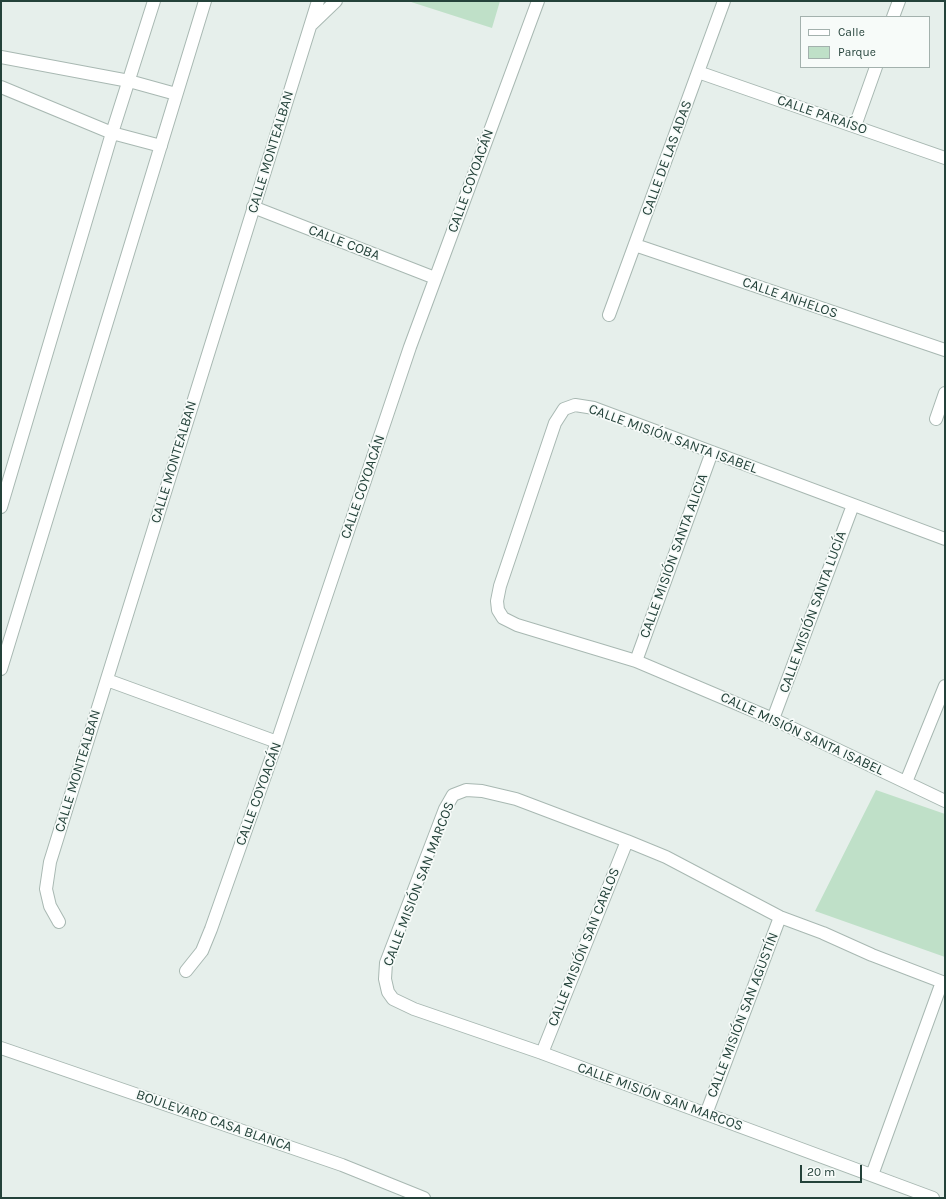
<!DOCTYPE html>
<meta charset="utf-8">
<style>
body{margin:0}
#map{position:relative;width:946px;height:1199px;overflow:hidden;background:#e6efeb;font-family:Karla,sans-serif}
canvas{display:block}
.frame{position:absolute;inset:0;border:2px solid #24423a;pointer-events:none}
.legend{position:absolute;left:800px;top:16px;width:130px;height:52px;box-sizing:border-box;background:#f7fbf9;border:1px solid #a3b1ad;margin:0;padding:5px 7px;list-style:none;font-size:12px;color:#24423a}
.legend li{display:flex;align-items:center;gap:8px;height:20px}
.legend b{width:20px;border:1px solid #a3b1ad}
.scale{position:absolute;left:800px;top:1165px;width:62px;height:18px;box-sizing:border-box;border:2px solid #24423a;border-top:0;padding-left:5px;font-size:12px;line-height:14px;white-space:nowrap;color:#24423a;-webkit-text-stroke:3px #f7fbf9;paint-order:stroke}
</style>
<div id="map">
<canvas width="946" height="1199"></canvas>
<div class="frame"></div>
<ul class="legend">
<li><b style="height:5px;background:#fff"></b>Calle</li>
<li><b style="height:11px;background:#bfe0c8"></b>Parque</li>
</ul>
<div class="scale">20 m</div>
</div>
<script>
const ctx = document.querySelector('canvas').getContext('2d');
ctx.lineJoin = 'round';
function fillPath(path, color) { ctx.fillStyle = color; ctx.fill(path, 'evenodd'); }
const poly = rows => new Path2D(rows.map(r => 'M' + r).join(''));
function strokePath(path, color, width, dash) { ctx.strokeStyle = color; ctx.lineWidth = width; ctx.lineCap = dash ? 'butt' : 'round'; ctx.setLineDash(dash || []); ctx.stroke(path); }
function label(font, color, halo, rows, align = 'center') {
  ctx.font = font + ' Karla,sans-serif'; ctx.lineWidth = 3.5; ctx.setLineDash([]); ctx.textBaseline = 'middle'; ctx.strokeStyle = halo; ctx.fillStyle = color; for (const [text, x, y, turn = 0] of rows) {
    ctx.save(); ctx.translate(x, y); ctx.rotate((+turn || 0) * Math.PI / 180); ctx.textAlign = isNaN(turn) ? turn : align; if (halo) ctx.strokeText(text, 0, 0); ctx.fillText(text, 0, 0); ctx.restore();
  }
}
const green = poly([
 [408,1,500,1,492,28],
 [876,790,945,814,945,957,815,911]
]);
const minor = poly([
 [893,17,899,1],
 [311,25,336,1],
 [1,57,129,81,176,94],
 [698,72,945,158],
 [1,87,112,133,161,146],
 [855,126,876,67],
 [253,207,435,278],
 [635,245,945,350],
 [609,315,724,1],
 [936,419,945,393],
 [1,507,112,133,154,1],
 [945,539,594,408,575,405,564,409,555,423,500,586,497,601,498,610,503,618,517,625,636,661,773,719,945,801],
 [636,661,712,452],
 [1,669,205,1],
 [107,680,277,742],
 [773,719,853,505],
 [906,782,945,686],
 [59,922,50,906,46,889,50,862,318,1],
 [186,971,202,951,211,929,277,742,410,347,538,1],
 [1,1048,342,1165,424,1198],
 [542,1053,627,841],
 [706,1114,780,917],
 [872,1175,942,982],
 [933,1198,542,1053,414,1009,393,999,388,992,385,979,386,963,445,809,453,795,466,790,482,791,516,799,627,841,666,857,780,917,823,933,872,955,945,983]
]);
const streetNames = [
 ["CALLE PARAÍSO",822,115,19],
 ["CALLE MONTEALBAN",271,152,-73],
 ["CALLE DE LAS ADAS",667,158,-70],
 ["CALLE COYOACÁN",471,181,-70],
 ["CALLE COBA",344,243,21],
 ["CALLE ANHELOS",790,298,19],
 ["CALLE MISIÓN SANTA ISABEL",673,439,20],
 ["CALLE MONTEALBAN",174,462,-73],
 ["CALLE COYOACÁN",363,487,-71],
 ["CALLE MISIÓN SANTA ALICIA",674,556,-70],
 ["CALLE MISIÓN SANTA LUCÍA",813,612,-70],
 ["CALLE MISIÓN SANTA ISABEL",802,734,25],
 ["CALLE MONTEALBAN",78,771,-73],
 ["CALLE COYOACÁN",259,794,-70],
 ["CALLE MISIÓN SAN MARCOS",419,884,-69],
 ["CALLE MISIÓN SAN CARLOS",584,947,-68],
 ["CALLE MISIÓN SAN AGUSTÍN",743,1015,-69],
 ["CALLE MISIÓN SAN MARCOS",660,1097,20],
 ["BOULEVARD CASA BLANCA",214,1121,19]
];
fillPath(green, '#bfe0c8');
strokePath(minor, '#a8b8b2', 14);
strokePath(minor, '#fff', 12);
label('14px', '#24423a', '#f7fbf9', streetNames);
</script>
